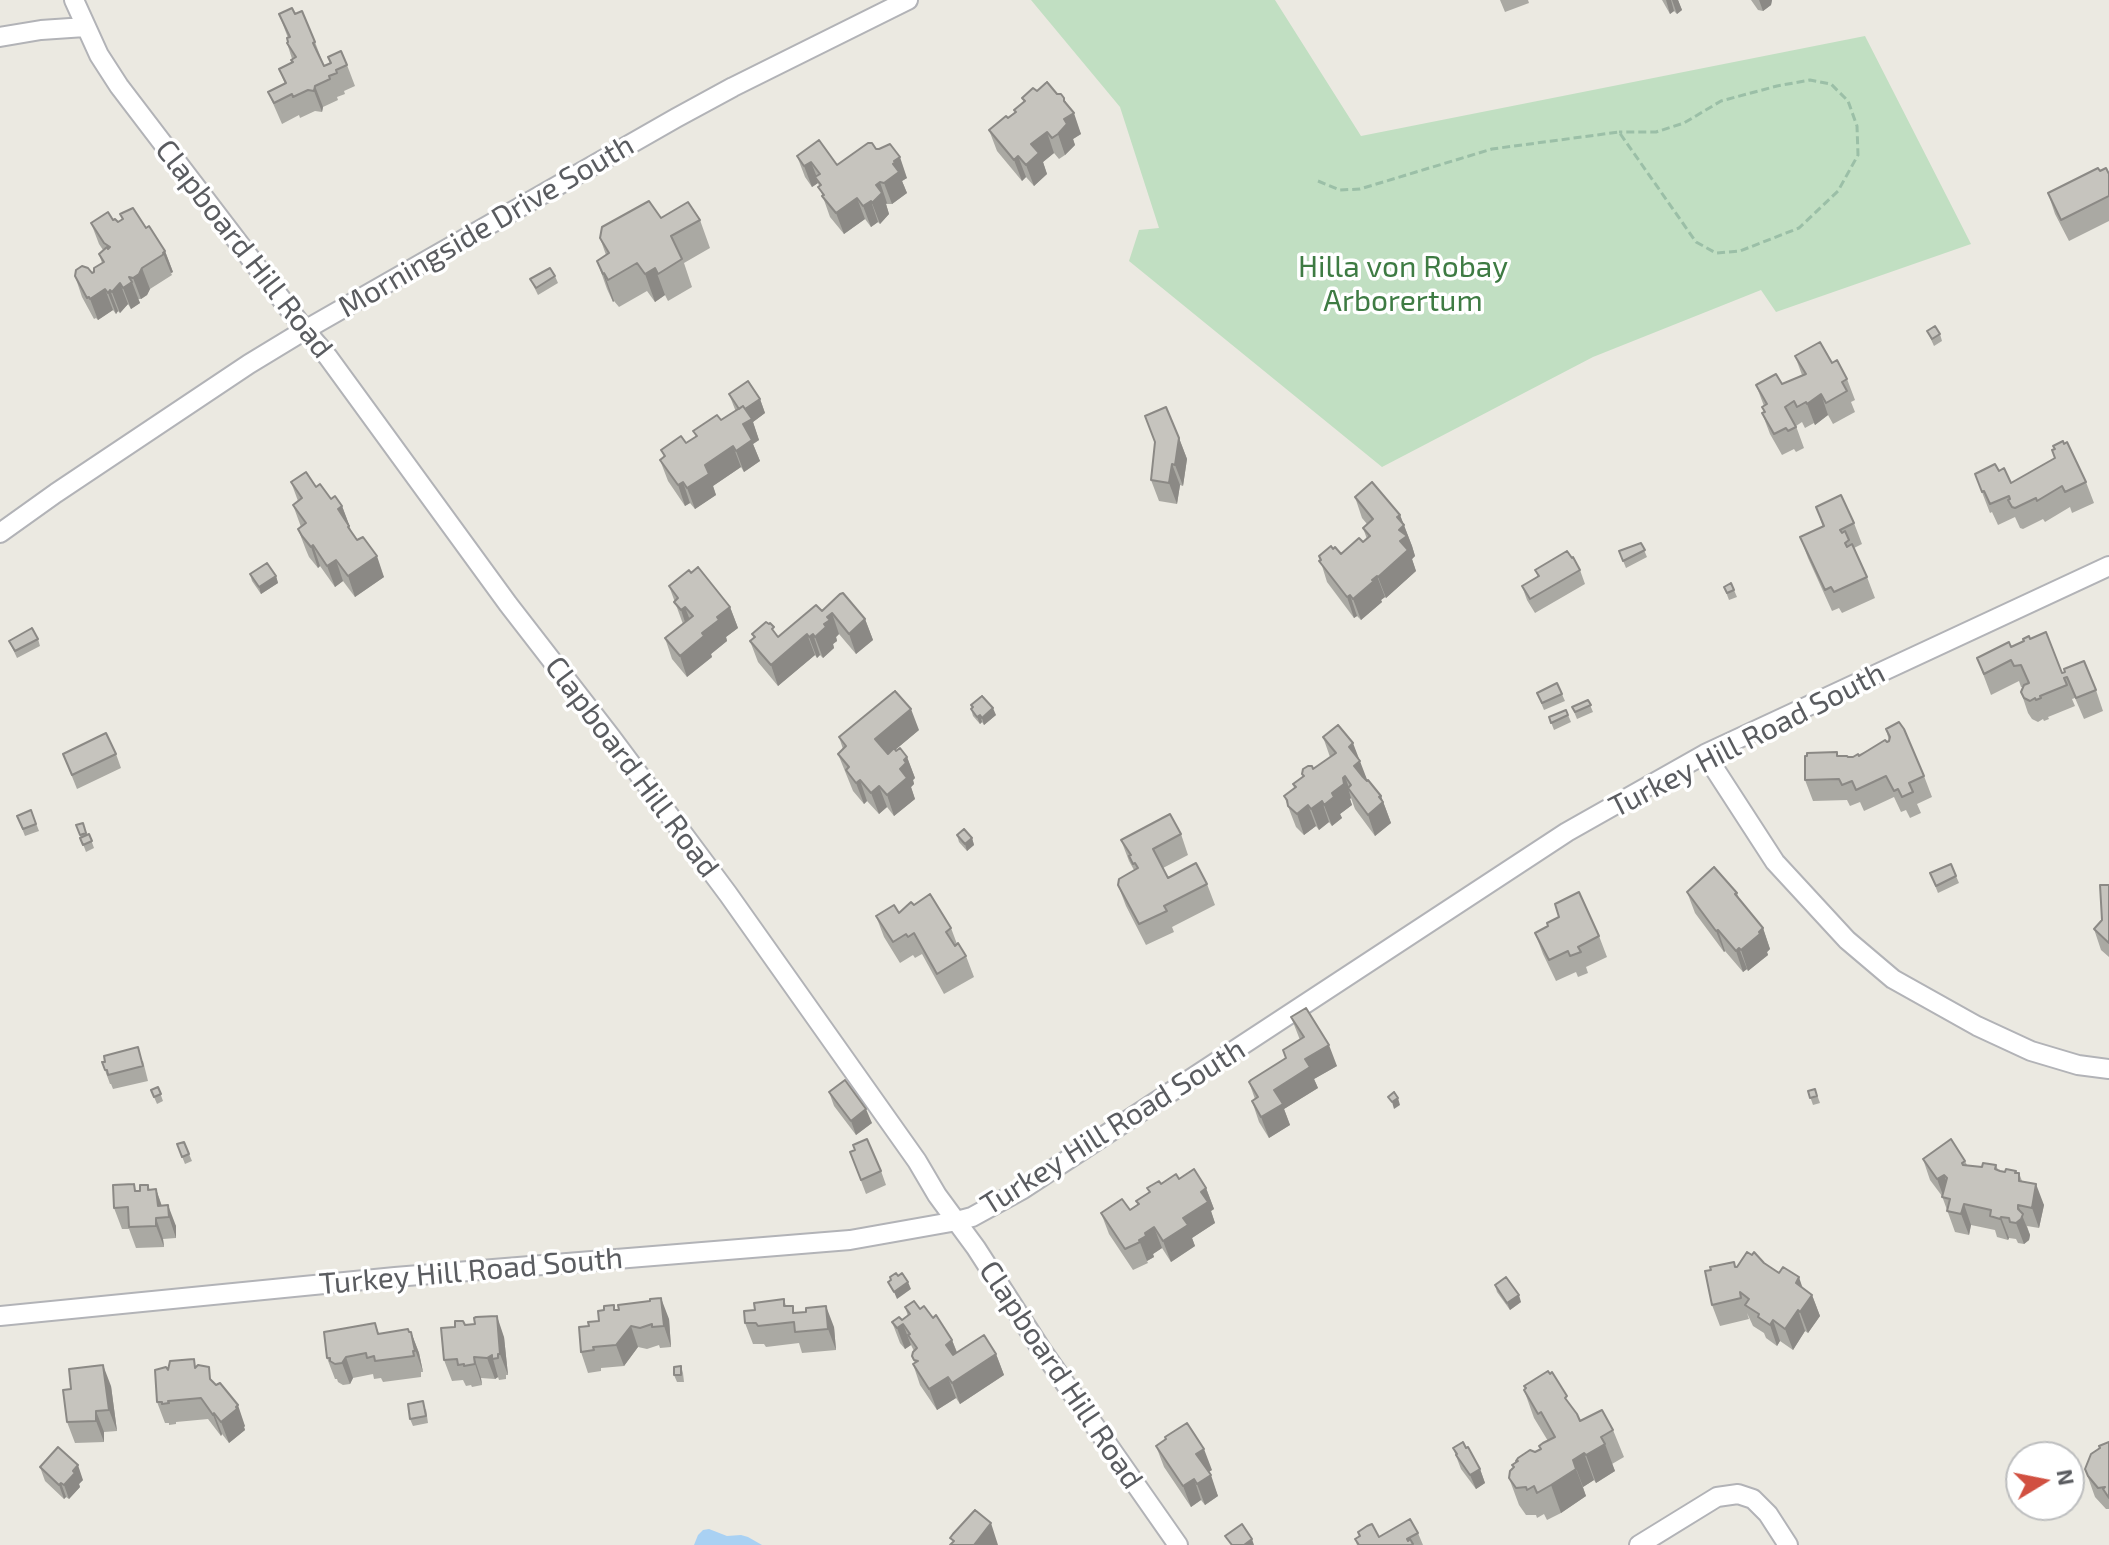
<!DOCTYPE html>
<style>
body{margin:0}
#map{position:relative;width:2109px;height:1545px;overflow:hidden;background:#ebe9e1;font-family:"Exo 2",sans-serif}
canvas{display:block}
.north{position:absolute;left:2005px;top:1441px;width:80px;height:80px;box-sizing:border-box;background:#fff;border:2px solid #bdbebf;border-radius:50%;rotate:80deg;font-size:22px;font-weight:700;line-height:32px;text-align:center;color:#5a5c60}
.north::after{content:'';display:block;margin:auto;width:28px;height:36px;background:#d15041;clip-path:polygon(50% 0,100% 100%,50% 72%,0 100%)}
</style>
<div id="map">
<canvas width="2109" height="1545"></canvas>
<div class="north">N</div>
</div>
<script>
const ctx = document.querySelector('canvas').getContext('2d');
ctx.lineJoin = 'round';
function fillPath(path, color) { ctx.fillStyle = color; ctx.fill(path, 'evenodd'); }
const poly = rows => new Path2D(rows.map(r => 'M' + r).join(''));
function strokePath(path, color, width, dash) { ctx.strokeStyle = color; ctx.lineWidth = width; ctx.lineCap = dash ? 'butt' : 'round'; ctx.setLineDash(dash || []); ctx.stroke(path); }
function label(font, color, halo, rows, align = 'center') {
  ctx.font = font + ' "Exo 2",sans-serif'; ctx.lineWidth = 7; ctx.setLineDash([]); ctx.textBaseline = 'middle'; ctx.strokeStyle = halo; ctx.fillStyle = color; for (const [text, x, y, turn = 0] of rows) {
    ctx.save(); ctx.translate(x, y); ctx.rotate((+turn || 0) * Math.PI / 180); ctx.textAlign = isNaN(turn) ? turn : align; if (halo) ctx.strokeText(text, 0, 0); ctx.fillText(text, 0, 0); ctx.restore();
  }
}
const green = poly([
 [1031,0,1275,0,1361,136,1865,36,1971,244,1776,312,1761,290,1593,357,1382,467,1129,261,1139,230,1159,228,1120,107]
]);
const water = poly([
 [709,1529,727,1536,741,1535,748,1537,762,1545,694,1545,698,1535,703,1530]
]);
const path = poly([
 [1318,181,1340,190,1360,189,1492,149,1619,132,1696,242,1716,253,1740,251,1799,228,1838,191,1858,155,1857,126,1848,101,1831,84,1810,80,1777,86,1721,101,1684,123,1656,132,1619,132]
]);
const minor = poly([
 [74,0,99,55,119,86,305,330,328,357,508,604,611,737,728,894,917,1161,937,1195,976,1248,1041,1349,1178,1545],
 [0,37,41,30,85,27],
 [0,533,56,493,249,364,305,330,676,118,733,87,908,0],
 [1705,754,1775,862,1847,940,1893,979,1977,1026,2031,1051,2078,1065,2109,1069],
 [0,1316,395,1277,850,1240,957,1221,972,1217,1023,1189,1567,832,1705,754,2109,566],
 [1639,1545,1717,1497,1738,1494,1753,1499,1768,1514,1788,1545]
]);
const wall = poly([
 [1500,0,1528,0,1529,3,1505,12],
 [1662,0,1678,0,1682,10,1677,14,1674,11,1670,14],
 [1751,0,1772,0,1771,5,1763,11,1758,10],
 [279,14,295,14,315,42,324,66,330,63,328,57,347,65,355,86,344,91,345,94,337,97,338,100,323,107,322,112,315,111,300,118,299,115,282,124,268,92,285,84,279,69,293,62,287,43,288,42,288,38],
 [1037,91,1057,94,1064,98,1081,134,1073,139,1075,145,1065,155,1059,159,1054,153,1043,162,1047,174,1034,186,1026,177,1022,181,997,151,989,130,1015,112,1014,110,1024,102,1022,98],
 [876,149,907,178,902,181,907,193,892,204,886,204,889,214,880,224,878,222,871,227,865,219,844,234,830,217,818,183,812,187,805,177,797,156,837,165],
 [2100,171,2109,174,2109,221,2069,241,2055,214,2048,193],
 [120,214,146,228,165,251,173,272,171,273,172,275,150,289,147,295,141,299,138,299,140,303,131,309,128,304,120,313,118,311,116,314,113,310,98,320,96,318,94,319,82,297,75,276,92,273,102,263,99,254,103,250,99,244,91,223,113,220,118,222,122,219],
 [661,218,700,220,710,248,684,263,692,287,668,301,665,295,655,302,647,291,619,307,614,301,613,302,607,289,597,261,606,255,600,238],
 [555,276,558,283,538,295,530,279],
 [1927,331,1940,334,1942,341,1934,346],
 [1795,356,1832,363,1847,379,1855,400,1851,402,1855,412,1833,424,1828,415,1815,425,1814,423,1805,428,1802,422,1796,426,1804,448,1796,452,1794,449,1782,455,1770,434,1762,413,1764,412,1762,407,1764,406,1756,385,1782,384,1802,375],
 [729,394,760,399,765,413,753,422,759,440,753,444,760,461,744,472,741,467,713,486,716,495,695,509,690,503,685,506,668,481,660,460,664,457,661,450,686,443,696,437,693,431,721,420,736,412],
 [1145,416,1179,438,1187,459,1183,486,1180,485,1177,504,1159,501,1151,480,1155,443],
 [2052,450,2086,482,2094,503,2072,513,2070,507,2045,522,2043,519,2023,529,2020,528,2015,517,1998,525,1992,512,1990,513,1975,474,1999,471,2011,483,2055,458],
 [291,482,316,487,342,506,352,533,384,577,355,597,343,581,335,587,320,566,318,568,309,557,306,550,298,529,301,527,293,505,298,501],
 [1355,497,1400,515,1412,546,1415,556,1412,559,1416,571,1386,598,1385,597,1381,600,1382,602,1361,620,1357,616,1354,618,1327,582,1319,556,1333,549,1341,554,1367,539,1363,528,1367,524,1362,518],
 [1816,507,1854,523,1862,544,1854,548,1867,577,1875,598,1842,613,1839,608,1832,611,1808,558,1800,537,1823,527],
 [1641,543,1647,557,1626,568,1619,551],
 [1535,570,1580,570,1585,584,1535,613,1527,600,1522,586,1538,577],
 [250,574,276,576,278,583,261,594,252,581],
 [669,586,730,607,738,628,726,637,727,641,711,654,712,657,687,677,672,659,665,638,683,624],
 [1724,587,1734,590,1737,597,1729,600],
 [822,611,865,619,873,640,856,654,839,634,836,637,837,641,833,644,834,648,823,658,820,655,817,658,815,655,778,686,758,662,750,641,754,638,752,634,769,624,778,637],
 [38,639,40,646,17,658,9,641],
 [2030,639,2062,673,2096,690,2103,711,2084,719,2075,698,2072,699,2075,706,2048,717,2049,719,2044,721,2043,719,2038,722,2032,719,2028,713,2021,692,2023,687,2021,687,2019,681,1991,695,1977,658,2011,647],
 [1557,683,1565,701,1544,710,1537,693],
 [1588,700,1593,712,1577,719,1572,707],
 [971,705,996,715,984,725,982,722,980,724,973,716,971,709,972,708],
 [1566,710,1571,722,1554,730,1549,717],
 [1886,729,1924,776,1932,797,1917,804,1921,813,1910,818,1906,810,1901,812,1894,797,1864,811,1860,802,1850,806,1847,800,1813,801,1805,780,1837,752,1838,756,1853,757,1889,741],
 [919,730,895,750,907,757,915,778,913,780,914,784,911,787,915,799,894,816,887,807,879,814,867,801,864,804,853,791,838,754,843,749,839,737],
 [1323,737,1358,759,1367,781,1381,796,1391,823,1375,836,1355,809,1351,798,1350,799,1352,805,1340,814,1342,818,1332,826,1329,822,1319,830,1316,826,1304,835,1296,827,1284,796,1294,788,1293,784,1303,776,1302,774,1313,769,1330,757],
 [63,754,116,754,121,768,77,789],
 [31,810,39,831,25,836,17,816],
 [83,823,87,835,89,834,94,848,86,852,76,825],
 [1181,834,1188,855,1163,868,1168,878,1207,884,1215,905,1172,927,1174,932,1146,945,1126,906,1118,885,1134,870,1129,861,1121,840],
 [957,835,972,838,974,845,967,851,959,842],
 [1930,873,1956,876,1959,883,1938,893],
 [2109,885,2109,957,2101,950,2094,929,2102,920],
 [1687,892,1737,893,1740,901,1763,928,1770,949,1767,952,1768,955,1748,971,1747,969,1743,972,1725,951,1724,952,1695,913],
 [914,905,951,928,957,944,966,956,974,977,944,994,922,954,915,958,913,955,900,963,884,937,876,916,899,913],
 [1535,933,1599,936,1607,957,1586,967,1588,973,1578,977,1576,972,1556,981,1543,954],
 [1291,1017,1337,1066,1314,1079,1318,1088,1284,1109,1290,1125,1269,1138,1259,1122,1252,1101,1255,1099,1249,1082,1286,1058,1300,1040],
 [143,1061,148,1081,113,1089,111,1084,110,1084,102,1062],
 [158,1087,163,1101,157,1104,151,1090],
 [1815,1089,1820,1103,1813,1105,1808,1091],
 [829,1092,872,1123,856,1135,834,1106],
 [184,1142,192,1161,185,1164,177,1144],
 [855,1150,881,1171,886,1185,866,1194,850,1152],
 [1923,1159,1965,1161,1967,1165,1982,1167,1996,1165,1998,1170,2005,1172,2016,1171,2016,1173,2019,1173,2022,1181,2044,1205,2039,1228,2027,1226,2030,1235,2029,1240,2024,1244,2018,1243,2016,1239,2009,1238,2008,1240,1997,1237,1995,1230,1971,1225,1969,1235,1955,1232,1942,1196,1930,1180],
 [1179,1179,1206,1188,1214,1209,1211,1211,1215,1223,1192,1238,1195,1246,1171,1262,1162,1248,1153,1254,1154,1257,1147,1261,1148,1263,1133,1270,1109,1234,1101,1213,1130,1210,1138,1205,1136,1201,1149,1192,1147,1188],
 [148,1185,150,1190,156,1189,162,1206,176,1226,176,1238,163,1239,164,1247,136,1248,129,1229,122,1229,114,1208,137,1191,140,1191],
 [1734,1262,1736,1267,1764,1263,1812,1295,1820,1316,1808,1333,1805,1331,1793,1350,1780,1341,1777,1346,1766,1338,1764,1333,1753,1326,1747,1313,1749,1319,1720,1326,1712,1305],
 [1495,1285,1521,1302,1510,1310,1497,1292],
 [784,1299,786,1306,795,1313,834,1327,836,1350,802,1353,799,1343,766,1347,764,1344,753,1344,745,1323,755,1310],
 [614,1305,615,1310,669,1319,671,1347,660,1348,659,1345,647,1349,638,1347,624,1366,601,1368,601,1371,588,1373,581,1352,589,1326,599,1321,604,1310],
 [905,1307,920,1309,933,1318,952,1340,957,1352,996,1354,1004,1375,960,1404,956,1398,937,1410,920,1385,913,1364,915,1363,912,1356,914,1351,911,1345,905,1349,900,1343,892,1322,902,1320,908,1316],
 [375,1323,379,1334,411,1332,419,1353,423,1372,421,1372,421,1377,383,1382,381,1378,374,1379,373,1374,353,1378,350,1384,343,1385,338,1382,337,1379,335,1379,327,1358],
 [475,1324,504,1337,508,1375,506,1375,506,1379,499,1380,498,1377,495,1379,481,1378,482,1385,472,1387,471,1385,466,1386,463,1380,452,1381,444,1360,465,1325],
 [681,1366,683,1373,684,1382,677,1382,674,1375],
 [196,1367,214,1383,245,1426,244,1427,245,1430,229,1443,222,1434,221,1436,208,1419,176,1422,176,1424,169,1425,169,1423,165,1423,157,1402,168,1370],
 [111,1386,117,1431,104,1432,104,1442,75,1443,67,1422],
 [1524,1386,1571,1406,1580,1421,1613,1430,1624,1457,1612,1464,1615,1471,1596,1483,1594,1480,1583,1487,1586,1496,1561,1513,1547,1520,1544,1514,1537,1518,1536,1515,1526,1515,1519,1505,1509,1478,1516,1461,1540,1449,1548,1441,1534,1418,1524,1390,1525,1389],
 [426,1409,428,1423,413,1426,410,1419],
 [2109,1442,2109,1509,2106,1509,2095,1497,2085,1469],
 [1156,1446,1212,1470,1208,1472,1218,1496,1205,1505,1201,1500,1191,1507,1164,1467],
 [1453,1448,1480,1469,1485,1483,1476,1489,1461,1469],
 [40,1467,83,1480,79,1484,80,1487,69,1499,66,1497,64,1499,45,1481],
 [1418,1533,1423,1545,1357,1545,1355,1539,1360,1536,1379,1537]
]);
const shadedWall = poly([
 [1666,0,1671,0,1674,11,1670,14],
 [1672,0,1678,0,1682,10,1677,14],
 [1759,0,1772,0,1771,5,1763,11],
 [315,86,323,107,322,112,314,91],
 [1064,98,1070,115,1074,113,1081,134,1073,139,1075,145,1065,155,1058,134,1064,119],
 [1047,132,1054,153,1043,162,1047,174,1034,186,1026,165,1031,144],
 [1018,156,1026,177,1022,181,1014,160],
 [900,157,907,178,902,181,907,193,892,204,884,183,894,161],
 [811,162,818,180,815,177,818,183,812,187,804,166],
 [880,182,887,203,886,204,889,214,880,224,872,203,876,185],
 [857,198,865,219,844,234,836,213],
 [871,201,878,222,871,227,863,206],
 [165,251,173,272,171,273,163,253],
 [142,268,150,289,147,295,141,299,133,278],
 [655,268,665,295,655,302,645,274],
 [604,273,614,301,613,302,603,274],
 [132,282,140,303,131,309,123,288],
 [120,283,128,304,120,313,112,292],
 [105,289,113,310,98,320,90,299],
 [110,290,118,311,116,314,108,293],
 [1821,394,1828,415,1815,425,1807,404],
 [760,399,765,413,753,422,759,440,753,444,760,461,744,472,736,451,743,424,741,412],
 [1179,438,1187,459,1183,486,1175,465],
 [733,446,741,467,713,486,716,495,695,509,687,488,705,465],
 [1172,464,1180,485,1177,504,1169,483],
 [683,482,690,503,685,506,678,485],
 [342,506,350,527,338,509],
 [1400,515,1412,546,1415,556,1412,559,1416,571,1386,598,1378,577,1400,541,1397,517],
 [313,545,320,566,318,568,311,547],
 [377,556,384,577,355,597,348,576],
 [336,560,343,581,335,587,327,566],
 [276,576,278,583,261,594,259,587],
 [1377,576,1385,597,1381,600,1382,602,1361,620,1353,599],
 [1350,595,1357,616,1354,618,1347,597],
 [685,607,693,628,688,631,681,610],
 [730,607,738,628,726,637,727,641,711,654,712,657,687,677,680,656,717,617],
 [832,613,839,634,836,637,837,641,833,644,834,648,823,658,815,637,824,624,827,617],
 [865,619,873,640,856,654,849,634],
 [807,634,815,655,778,686,771,665],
 [813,634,820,655,817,658,809,637],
 [993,708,996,715,984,725,982,718],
 [911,709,919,730,883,760,875,739],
 [980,715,982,722,980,724,977,717],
 [1353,743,1368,782,1361,787,1354,766,1349,747],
 [907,757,915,778,913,780,914,784,911,787,915,799,894,816,887,795,904,760],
 [1345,776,1350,791,1348,788,1351,798,1350,799,1352,805,1340,814,1342,818,1332,826,1324,805],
 [860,780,867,801,864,804,856,783],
 [879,786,887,807,879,814,871,793],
 [1381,796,1391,823,1375,836,1368,815],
 [1322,801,1329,822,1319,830,1311,809],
 [1308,805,1316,826,1304,835,1297,814],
 [972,838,974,845,967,851,965,844],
 [1763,928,1770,949,1767,952,1768,955,1748,971,1741,950],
 [1718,930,1725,951,1724,952,1716,931],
 [1739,948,1747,969,1743,972,1736,951],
 [1329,1045,1337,1066,1314,1079,1318,1088,1284,1109,1290,1125,1269,1138,1261,1117,1274,1090,1305,1059],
 [1398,1098,1400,1105,1394,1109,1392,1102],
 [866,1109,872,1123,856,1135,851,1121],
 [1944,1175,1952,1196,1944,1198,1937,1179],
 [2036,1184,2044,1205,2039,1228,2032,1208],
 [1206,1188,1214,1209,1211,1211,1215,1223,1192,1238,1195,1246,1171,1262,1163,1241,1183,1218,1201,1192],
 [156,1189,163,1210,158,1206],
 [1964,1204,1971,1225,1969,1235,1961,1214],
 [168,1205,176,1226,176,1238,169,1217],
 [2018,1205,2030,1235,2029,1240,2024,1244,2016,1223],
 [2001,1217,2009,1238,2008,1240,2000,1219],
 [156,1218,163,1239,164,1247,156,1226],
 [1154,1227,1162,1248,1153,1254,1154,1257,1147,1261,1139,1240,1145,1233],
 [1799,1277,1806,1298,1796,1283],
 [908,1282,911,1289,897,1299,894,1292],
 [1519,1295,1521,1302,1510,1310,1507,1303],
 [1812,1295,1820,1316,1808,1333,1800,1312],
 [661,1298,669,1319,671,1347,664,1326],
 [826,1306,834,1327,836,1350,828,1329],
 [1798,1310,1805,1331,1793,1350,1785,1329],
 [497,1316,504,1337,508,1375,500,1354],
 [1773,1320,1780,1341,1777,1346,1770,1325],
 [903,1324,911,1345,905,1349,897,1328],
 [631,1326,638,1347,624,1366,616,1345],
 [409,1332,414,1344,411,1332,419,1353,423,1372],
 [952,1340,960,1361,953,1366,946,1345],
 [996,1354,1004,1375,960,1404,952,1383],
 [492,1355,498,1377,495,1379,487,1358],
 [346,1357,353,1378,350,1384,342,1363],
 [474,1357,481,1378,482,1385,475,1364],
 [103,1365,111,1386,117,1431,109,1410],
 [948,1377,956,1398,937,1410,929,1389],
 [238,1405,245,1426,244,1427,245,1430,229,1443,221,1422],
 [96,1411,104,1432,104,1442,96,1421],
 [214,1413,222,1434,221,1436,213,1415],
 [1605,1444,1615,1471,1596,1483,1586,1455],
 [1204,1449,1212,1470,1204,1475,1196,1454],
 [1584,1453,1594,1480,1583,1487,1573,1460],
 [78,1465,83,1480,79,1484,80,1487,69,1499,64,1485],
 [1480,1469,1485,1483,1476,1489,1470,1475],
 [1576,1469,1586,1496,1561,1513,1551,1485],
 [1211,1475,1218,1496,1205,1505,1197,1484],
 [1194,1479,1201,1500,1191,1507,1183,1486],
 [61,1483,66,1497,64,1499,59,1485],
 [991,1523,998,1545,974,1545],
 [1252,1539,1254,1545,1244,1545]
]);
const building = poly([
 [292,8,295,14,302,11,315,42,313,43,324,66,331,63,328,57,341,51,347,65,336,70,337,73,329,76,330,79,315,86,314,91,308,90,293,97,292,94,274,103,268,92,286,83,279,69,293,62,291,60,296,57,287,43,288,42,287,38,290,37,279,14,292,8],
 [1047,82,1057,94,1061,94,1064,98,1064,101,1074,113,1064,119,1067,124,1058,134,1052,138,1047,132,1031,144,1039,153,1026,165,1018,156,1014,160,989,130,1006,116,1008,118,1016,112,1014,110,1025,101,1022,98,1033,88,1037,91,1047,82],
 [819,140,837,165,868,143,872,143,876,149,879,149,890,144,900,157,894,161,895,163,893,164,899,172,884,183,880,182,876,185,882,193,872,203,871,201,863,206,857,198,836,213,822,196,824,195,818,187,821,185,815,177,820,174,811,162,804,166,797,156,819,140],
 [2098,168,2100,171,2106,168,2109,174,2109,196,2061,220,2048,193,2098,168],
 [649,201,661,218,688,202,700,220,671,236,682,259,658,274,655,268,645,274,637,263,608,280,604,273,603,274,597,261,609,253,600,238,602,227,649,201],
 [133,208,146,228,149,226,165,251,163,253,164,254,142,268,139,274,133,278,129,277,132,282,123,288,120,283,112,292,110,290,108,293,105,289,90,299,89,297,87,298,75,276,76,270,82,266,88,268,92,273,94,272,94,268,104,262,99,254,107,247,108,249,110,247,104,243,91,223,108,212,113,220,115,219,118,222,123,219,120,214,133,208],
 [550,268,555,276,536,288,530,279,550,268],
 [1935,326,1940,334,1932,339,1927,331,1935,326],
 [1820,342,1832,363,1837,360,1847,379,1842,382,1847,391,1826,403,1821,394,1807,404,1806,402,1797,407,1794,401,1785,407,1796,427,1788,431,1786,428,1774,434,1762,413,1765,412,1762,407,1767,404,1756,385,1776,374,1782,384,1806,374,1795,356,1820,342],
 [748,381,760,399,745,409,743,406,739,409,729,394,748,381],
 [743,406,752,419,743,424,752,440,736,451,733,446,705,465,709,474,687,488,683,482,678,485,660,460,665,456,661,450,681,436,686,443,697,436,693,431,717,415,721,420,743,406],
 [1166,407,1179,438,1175,465,1172,464,1169,483,1151,480,1155,442,1145,416,1166,407],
 [2063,441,2064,444,2067,442,2086,482,2065,492,2062,486,2037,501,2036,498,2015,508,2012,507,2008,500,2010,499,2009,496,1990,504,1984,491,1982,492,1975,474,1995,464,1999,471,2004,468,2011,483,2055,458,2052,450,2055,449,2053,446,2063,441],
 [306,472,316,487,320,484,331,499,335,496,342,506,338,509,349,526,348,527,357,540,363,537,377,556,348,576,336,560,327,566,313,545,311,547,302,536,298,529,306,523,293,505,302,498,291,482,306,472],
 [1372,482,1400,515,1397,517,1404,525,1399,530,1407,536,1400,541,1408,550,1378,577,1377,576,1372,580,1374,581,1353,599,1350,595,1347,597,1319,561,1321,560,1319,556,1331,546,1333,549,1335,547,1341,554,1359,538,1363,542,1370,536,1363,528,1373,519,1355,497,1372,482],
 [1841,495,1854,523,1840,530,1842,533,1845,531,1849,540,1845,543,1847,547,1852,544,1867,577,1834,592,1831,587,1825,590,1800,537,1824,526,1816,507,1841,495],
 [1641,543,1645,550,1623,561,1619,551,1641,543],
 [1567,551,1572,558,1573,557,1580,570,1530,599,1522,586,1539,576,1535,570,1567,551],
 [267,563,276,576,259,587,250,574,267,563],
 [698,567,730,607,717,617,719,620,702,633,704,636,680,656,665,638,693,616,685,607,681,610,674,602,678,598,669,586,689,570,691,573,698,567],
 [1731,583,1734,590,1727,593,1724,587,1731,583],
 [843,593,865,619,849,634,832,613,827,617,830,620,824,624,826,627,815,637,813,634,809,637,807,634,771,665,750,641,755,637,752,634,766,622,769,624,770,623,774,627,772,629,778,637,816,605,822,611,840,594,843,593],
 [32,628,38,639,15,651,9,641,32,628],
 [2046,632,2062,673,2065,672,2064,669,2084,661,2096,690,2076,698,2067,677,2064,678,2067,685,2040,696,2041,698,2036,700,2035,698,2030,701,2024,698,2021,692,2024,685,2029,683,2021,665,2014,666,2011,660,1984,674,1977,658,2009,642,2011,647,2024,641,2023,639,2029,636,2030,639,2046,632],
 [1557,683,1562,694,1542,703,1537,693,1557,683],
 [895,691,911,709,875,739,888,754,894,748,896,751,900,748,907,757,904,760,906,763,900,769,907,778,887,795,879,786,871,793,860,780,856,783,846,770,849,767,838,754,846,746,839,737,895,691],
 [982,696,993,708,982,718,980,715,977,717,971,709,973,707,971,705,982,696],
 [1588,700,1591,705,1575,712,1572,707,1588,700],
 [1566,710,1568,715,1551,723,1549,717,1566,710],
 [1899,722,1904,729,1924,776,1909,783,1913,792,1902,797,1898,789,1894,791,1886,776,1856,790,1852,781,1842,785,1839,779,1805,780,1805,756,1807,756,1807,753,1837,752,1837,756,1847,756,1848,757,1853,757,1858,754,1859,756,1885,740,1887,742,1889,741,1890,737,1886,729,1899,722],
 [1338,725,1353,743,1349,747,1360,761,1354,766,1362,776,1367,781,1368,780,1381,796,1379,797,1383,802,1368,815,1348,788,1351,785,1345,776,1343,778,1344,784,1332,793,1334,797,1324,805,1322,801,1311,809,1308,805,1297,814,1288,806,1287,800,1284,796,1296,787,1293,784,1304,776,1302,774,1303,769,1308,766,1312,766,1313,769,1336,753,1323,737,1338,725],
 [106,733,116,754,72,775,63,754,106,733],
 [31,810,36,824,23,829,17,816,31,810],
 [1170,814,1181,834,1153,849,1168,878,1196,863,1207,884,1164,906,1167,911,1139,924,1118,885,1119,879,1138,868,1135,863,1133,864,1129,856,1131,855,1121,840,1170,814],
 [83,823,86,833,80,835,76,825,83,823],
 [964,829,972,838,965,844,957,835,964,829],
 [89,834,92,841,83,845,80,838,89,834],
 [1951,864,1956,876,1936,886,1930,873,1951,864],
 [1714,867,1737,893,1735,894,1763,928,1759,932,1760,934,1741,950,1739,948,1736,951,1718,930,1716,931,1687,892,1714,867],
 [2100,885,2109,885,2109,943,2094,929,2102,920,2100,885],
 [1579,892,1599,936,1578,947,1581,952,1570,956,1568,951,1549,960,1535,933,1548,926,1547,923,1559,917,1555,904,1579,892],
 [930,894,951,928,946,932,955,946,958,943,966,956,937,974,914,933,908,937,906,934,893,942,876,916,894,905,899,913,911,902,914,905,930,894],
 [1306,1008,1329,1045,1305,1059,1310,1067,1274,1090,1283,1104,1261,1117,1252,1101,1258,1097,1249,1082,1251,1080,1286,1058,1283,1050,1304,1037,1291,1017,1306,1008],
 [138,1047,143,1066,108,1075,107,1070,105,1070,102,1062,105,1062,104,1056,138,1047],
 [845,1080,866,1109,851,1121,829,1092,845,1080],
 [158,1087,161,1094,154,1097,151,1090,158,1087],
 [1815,1089,1817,1096,1810,1098,1808,1091,1815,1089],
 [1394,1092,1398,1098,1392,1102,1388,1097,1394,1092],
 [867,1139,881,1171,861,1180,850,1152,855,1150,853,1145,867,1139],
 [1951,1139,1965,1161,1962,1163,1963,1165,1982,1167,1983,1163,1996,1165,1995,1169,2000,1171,2005,1172,2006,1169,2016,1171,2015,1173,2019,1173,2019,1181,2036,1184,2032,1208,2018,1205,2018,1209,2023,1214,2021,1219,2016,1223,2010,1222,2009,1218,2001,1217,2000,1219,1990,1216,1991,1210,1964,1204,1961,1214,1947,1211,1950,1199,1942,1197,1947,1178,1944,1175,1937,1179,1923,1159,1951,1139],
 [184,1142,189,1154,182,1157,177,1144,184,1142],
 [1194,1169,1206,1188,1201,1192,1208,1202,1183,1218,1188,1225,1163,1241,1154,1227,1145,1233,1146,1236,1139,1240,1140,1242,1125,1249,1101,1213,1122,1199,1130,1210,1139,1204,1136,1201,1150,1192,1147,1188,1159,1181,1161,1184,1176,1174,1179,1179,1194,1169],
 [134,1184,135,1191,140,1191,140,1185,148,1185,148,1190,156,1189,158,1206,168,1205,169,1217,156,1218,156,1226,129,1227,128,1207,114,1208,113,1185,134,1184],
 [1747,1252,1752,1255,1754,1252,1764,1263,1779,1273,1783,1267,1799,1277,1796,1283,1812,1295,1800,1312,1798,1310,1785,1329,1773,1320,1770,1325,1758,1317,1759,1314,1745,1305,1749,1299,1740,1292,1741,1298,1712,1305,1705,1271,1711,1270,1710,1267,1734,1262,1735,1267,1737,1267,1747,1252],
 [896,1273,898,1276,902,1273,908,1282,894,1292,888,1282,891,1280,890,1277,896,1273],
 [1506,1277,1519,1295,1507,1303,1495,1285,1506,1277],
 [661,1298,664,1326,652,1327,652,1324,640,1328,631,1326,616,1345,593,1347,594,1350,581,1352,579,1327,589,1326,588,1322,599,1321,598,1311,604,1310,604,1306,614,1305,614,1310,619,1310,618,1305,650,1301,650,1299,661,1298],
 [784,1299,784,1306,793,1306,793,1313,806,1312,806,1308,826,1306,828,1329,795,1332,794,1322,758,1326,756,1323,745,1323,744,1311,755,1310,754,1303,784,1299],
 [914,1301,920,1309,924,1306,933,1318,936,1315,952,1340,946,1345,953,1355,984,1335,996,1354,952,1383,948,1377,929,1389,913,1364,918,1361,914,1360,912,1356,913,1352,917,1348,908,1335,910,1334,903,1324,897,1328,892,1322,899,1317,902,1320,910,1314,905,1307,914,1301],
 [497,1316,500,1354,498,1354,498,1358,492,1359,492,1355,487,1358,474,1357,475,1364,464,1366,464,1364,458,1365,457,1359,444,1360,441,1328,455,1327,455,1321,463,1321,465,1325,475,1324,474,1318,476,1317,497,1316],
 [375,1323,378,1334,408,1329,409,1332,411,1332,415,1351,413,1351,414,1356,375,1361,374,1356,367,1358,366,1353,346,1357,342,1363,335,1364,330,1361,330,1358,327,1358,324,1332,375,1323],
 [194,1359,195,1368,198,1365,209,1367,210,1379,216,1385,220,1383,238,1405,236,1407,237,1409,221,1422,214,1413,213,1415,201,1398,168,1401,169,1403,162,1404,162,1402,157,1402,155,1370,166,1367,168,1370,170,1361,194,1359],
 [103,1365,109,1410,96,1411,96,1421,67,1422,63,1390,71,1389,69,1369,103,1365],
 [681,1366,681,1375,674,1375,674,1367,681,1366],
 [1548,1371,1550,1374,1552,1372,1567,1396,1565,1398,1577,1414,1580,1421,1602,1410,1613,1430,1601,1437,1605,1444,1586,1455,1584,1453,1573,1460,1576,1469,1551,1485,1537,1493,1534,1486,1527,1490,1526,1487,1516,1488,1509,1478,1510,1471,1514,1467,1512,1465,1518,1461,1516,1461,1518,1458,1530,1450,1535,1452,1541,1449,1539,1446,1543,1443,1555,1437,1541,1412,1538,1414,1524,1390,1526,1388,1524,1386,1548,1371],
 [423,1401,426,1416,410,1419,408,1404,423,1401],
 [1187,1423,1204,1449,1196,1454,1211,1475,1197,1484,1194,1479,1183,1486,1156,1446,1166,1439,1165,1437,1187,1423],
 [1463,1442,1466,1448,1468,1447,1480,1469,1470,1475,1456,1455,1457,1454,1453,1448,1463,1442],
 [2109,1442,2109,1498,2103,1489,2105,1487,2098,1488,2088,1476,2085,1469,2091,1454,2100,1448,2099,1446,2109,1442],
 [58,1447,78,1465,73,1471,75,1473,64,1485,61,1483,59,1485,40,1467,58,1447],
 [975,1510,991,1523,974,1545,950,1545,954,1541,950,1538,953,1534,975,1510],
 [1410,1519,1418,1533,1407,1539,1408,1541,1410,1539,1413,1544,1411,1545,1359,1545,1355,1539,1360,1536,1358,1532,1367,1526,1372,1524,1379,1537,1410,1519],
 [1242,1524,1252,1539,1244,1545,1232,1545,1225,1536,1242,1524]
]);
const streetNames = [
 ["Morningside Drive South",486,226,-30],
 ["Clapboard Hill Road",244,249,52],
 ["Turkey Hill Road South",1747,740,-27],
 ["Clapboard Hill Road",632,767,53],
 ["Turkey Hill Road South",1113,1127,-32],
 ["Turkey Hill Road South",471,1271,-5],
 ["Clapboard Hill Road",1061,1375,56]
];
const parkNames = [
 ["Hilla von Robay",1403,267],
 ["Arborertum",1403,301]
];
fillPath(green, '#c1dfc2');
fillPath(water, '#a9d1f3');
strokePath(minor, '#b2b3b7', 22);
strokePath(path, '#9bbfa7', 3, [8, 4]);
strokePath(minor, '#fff', 18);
fillPath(wall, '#aaa9a3');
fillPath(shadedWall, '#8b8985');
fillPath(building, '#c6c4be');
strokePath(building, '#8b8985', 2);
label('30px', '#5a5c60', '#fff', streetNames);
label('30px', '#3e7b43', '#fff', parkNames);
</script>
